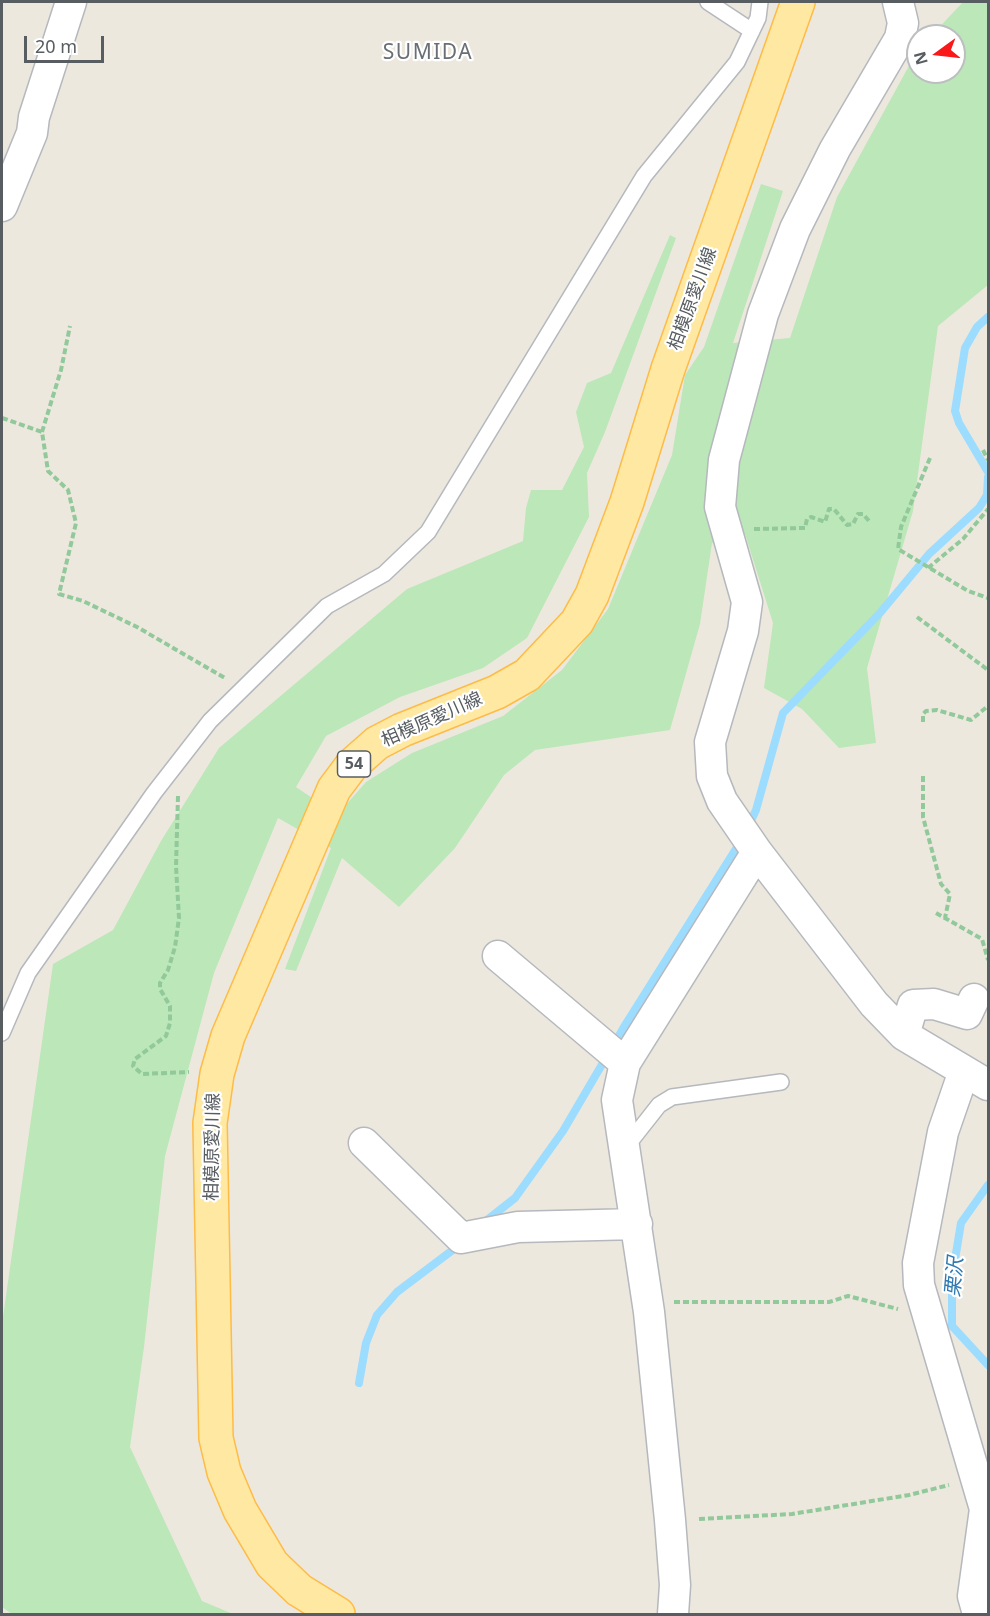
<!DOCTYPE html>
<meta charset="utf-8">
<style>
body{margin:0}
#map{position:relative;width:990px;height:1616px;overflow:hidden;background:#ede8de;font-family:"Noto Sans",sans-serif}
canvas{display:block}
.frame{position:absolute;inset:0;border:3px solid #585d61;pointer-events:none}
.north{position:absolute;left:906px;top:24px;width:60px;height:60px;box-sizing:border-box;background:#fff;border:2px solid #bcbec0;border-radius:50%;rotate:255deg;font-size:16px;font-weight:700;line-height:24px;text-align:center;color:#585d61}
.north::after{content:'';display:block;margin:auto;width:21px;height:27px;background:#f9181a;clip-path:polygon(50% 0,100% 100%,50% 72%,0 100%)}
.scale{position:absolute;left:24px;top:36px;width:80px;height:27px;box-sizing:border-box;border:3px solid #585d61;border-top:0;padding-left:8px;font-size:18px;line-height:21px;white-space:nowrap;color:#585d61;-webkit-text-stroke:4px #fff;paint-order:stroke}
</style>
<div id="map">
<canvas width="990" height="1616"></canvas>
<div class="frame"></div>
<div class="north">N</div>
<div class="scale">20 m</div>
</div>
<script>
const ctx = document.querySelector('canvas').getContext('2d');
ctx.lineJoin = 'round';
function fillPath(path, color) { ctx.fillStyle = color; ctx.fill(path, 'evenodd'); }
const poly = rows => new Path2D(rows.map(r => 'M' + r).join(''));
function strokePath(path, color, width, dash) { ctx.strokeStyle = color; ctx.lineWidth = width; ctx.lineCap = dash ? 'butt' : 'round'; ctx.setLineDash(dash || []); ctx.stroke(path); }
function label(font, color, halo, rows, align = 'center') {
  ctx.font = font + ' "Noto Sans","Noto Sans JP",sans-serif'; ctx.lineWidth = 4.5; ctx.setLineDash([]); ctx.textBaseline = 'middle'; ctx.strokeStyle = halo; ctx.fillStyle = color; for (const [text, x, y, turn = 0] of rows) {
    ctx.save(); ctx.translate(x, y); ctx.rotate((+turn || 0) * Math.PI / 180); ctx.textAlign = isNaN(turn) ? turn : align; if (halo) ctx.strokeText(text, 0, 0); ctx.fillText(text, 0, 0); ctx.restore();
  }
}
const green = poly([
 [963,2,988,2,988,285,938,326,913,511,867,668,876,743,839,748,802,709,764,688,773,623,745,534,712,543,700,624,670,730,535,750,504,775,455,848,399,907,342,858,296,971,285,969,331,848,278,818,214,973,165,1156,144,1347,130,1447,202,1601,233,1614,12,1614,2,1607,2,1324,53,964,113,930,161,841,219,748,407,589,523,541,526,508,531,490,562,490,584,447,576,412,587,383,611,373,670,235,676,238,605,432,587,473,589,517,527,638,483,668,400,697,326,736,296,787,337,815,366,782,412,753,503,716,562,670,608,609,672,455,685,375,704,347,761,184,783,191,733,343,790,338,837,197,916,53,918,51,918,72,954,72,954,36,931,36]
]);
const stream = poly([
 [988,317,977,327,965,348,955,411,959,423,988,472],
 [748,827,756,810,783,713,880,613,929,554,979,508,987,495,988,477],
 [988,1185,961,1223,952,1278,952,1326,988,1365],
 [482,1224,515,1198,563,1131,624,1027,741,841],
 [359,1383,366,1343,377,1315,397,1292,462,1243]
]);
const path = poly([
 [2,418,42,432,48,471,68,490,76,523,59,594,83,601,137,627,225,678],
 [42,432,61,370,70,326],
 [983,450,988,460],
 [930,458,901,527,898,549,968,591,988,598],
 [754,529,805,528,807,519,811,517,825,522,829,509,834,509,847,525,853,524,858,514,863,514,869,521],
 [928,568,963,539,988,509],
 [917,617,988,670],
 [923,722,923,714,926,711,937,710,971,720,988,706],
 [923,776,923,817,941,884,950,894,945,918],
 [178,796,176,866,179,918,175,947,168,970,160,983,160,989,170,1006,170,1023,166,1036,135,1059,133,1066,142,1074,189,1072],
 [936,913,982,939,988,960],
 [674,1302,829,1302,848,1296,898,1309],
 [699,1519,792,1514,909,1495,949,1485]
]);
const service = poly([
 [708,2,752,31],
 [2,1033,28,973,154,793,210,721,327,606,384,574,428,532,644,176,737,62,758,18,760,2],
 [622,1141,633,1138,659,1105,672,1097,781,1082]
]);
const minor = poly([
 [2,206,32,133,34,117,71,2],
 [757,852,722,801,712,776,710,742,743,631,747,602,720,507,724,460,763,314,795,229,835,149,900,38,903,23,898,2],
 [498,956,625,1063],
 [904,1035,913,1005,934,1004,967,1014,974,999],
 [964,1071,943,1132,918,1263,919,1285,985,1509,973,1596,978,1614],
 [364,1143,461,1238,518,1227,637,1224],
 [673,1614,675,1585,670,1520,649,1312,617,1100,625,1063,757,852,874,1004,904,1035,988,1085]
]);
const primary = poly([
 [338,1614,299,1590,272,1564,240,1510,224,1472,216,1438,210,1123,217,1074,228,1036,334,789,352,765,377,743,402,730,497,692,527,675,577,622,592,595,627,502,668,369,798,2]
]);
const shields = [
 [354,764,33]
];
const shieldNames = [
 ["54",354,764]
];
const streetNames = [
 ["相模原愛川線",693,299,-70],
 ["相模原愛川線",432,720,-24],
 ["相模原愛川線",213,1147,-89]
];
const waterNames = [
 ["栗沢",955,1277,-85]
];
const quarterNames = [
 ["SUMIDA",428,53]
];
fillPath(green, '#bce7b8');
strokePath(stream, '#9cdcff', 8);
strokePath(service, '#b5b8bd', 18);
strokePath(minor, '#b5b8bd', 33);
strokePath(primary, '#febb46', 36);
strokePath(path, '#91c99b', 4, [6, 3]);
strokePath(service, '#fff', 15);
strokePath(minor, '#fff', 30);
strokePath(primary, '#ffe8a1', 33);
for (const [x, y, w] of shields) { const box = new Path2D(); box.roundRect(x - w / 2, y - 13, w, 26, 4.5); ctx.fillStyle = '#fff'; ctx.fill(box); strokePath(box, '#585d61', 1.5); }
label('bold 16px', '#585d61', null, shieldNames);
label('18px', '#585d61', '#fff', streetNames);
label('italic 20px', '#307ab1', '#fff', waterNames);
ctx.letterSpacing = '1.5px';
label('21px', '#696f74', '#fff', quarterNames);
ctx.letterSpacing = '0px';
</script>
